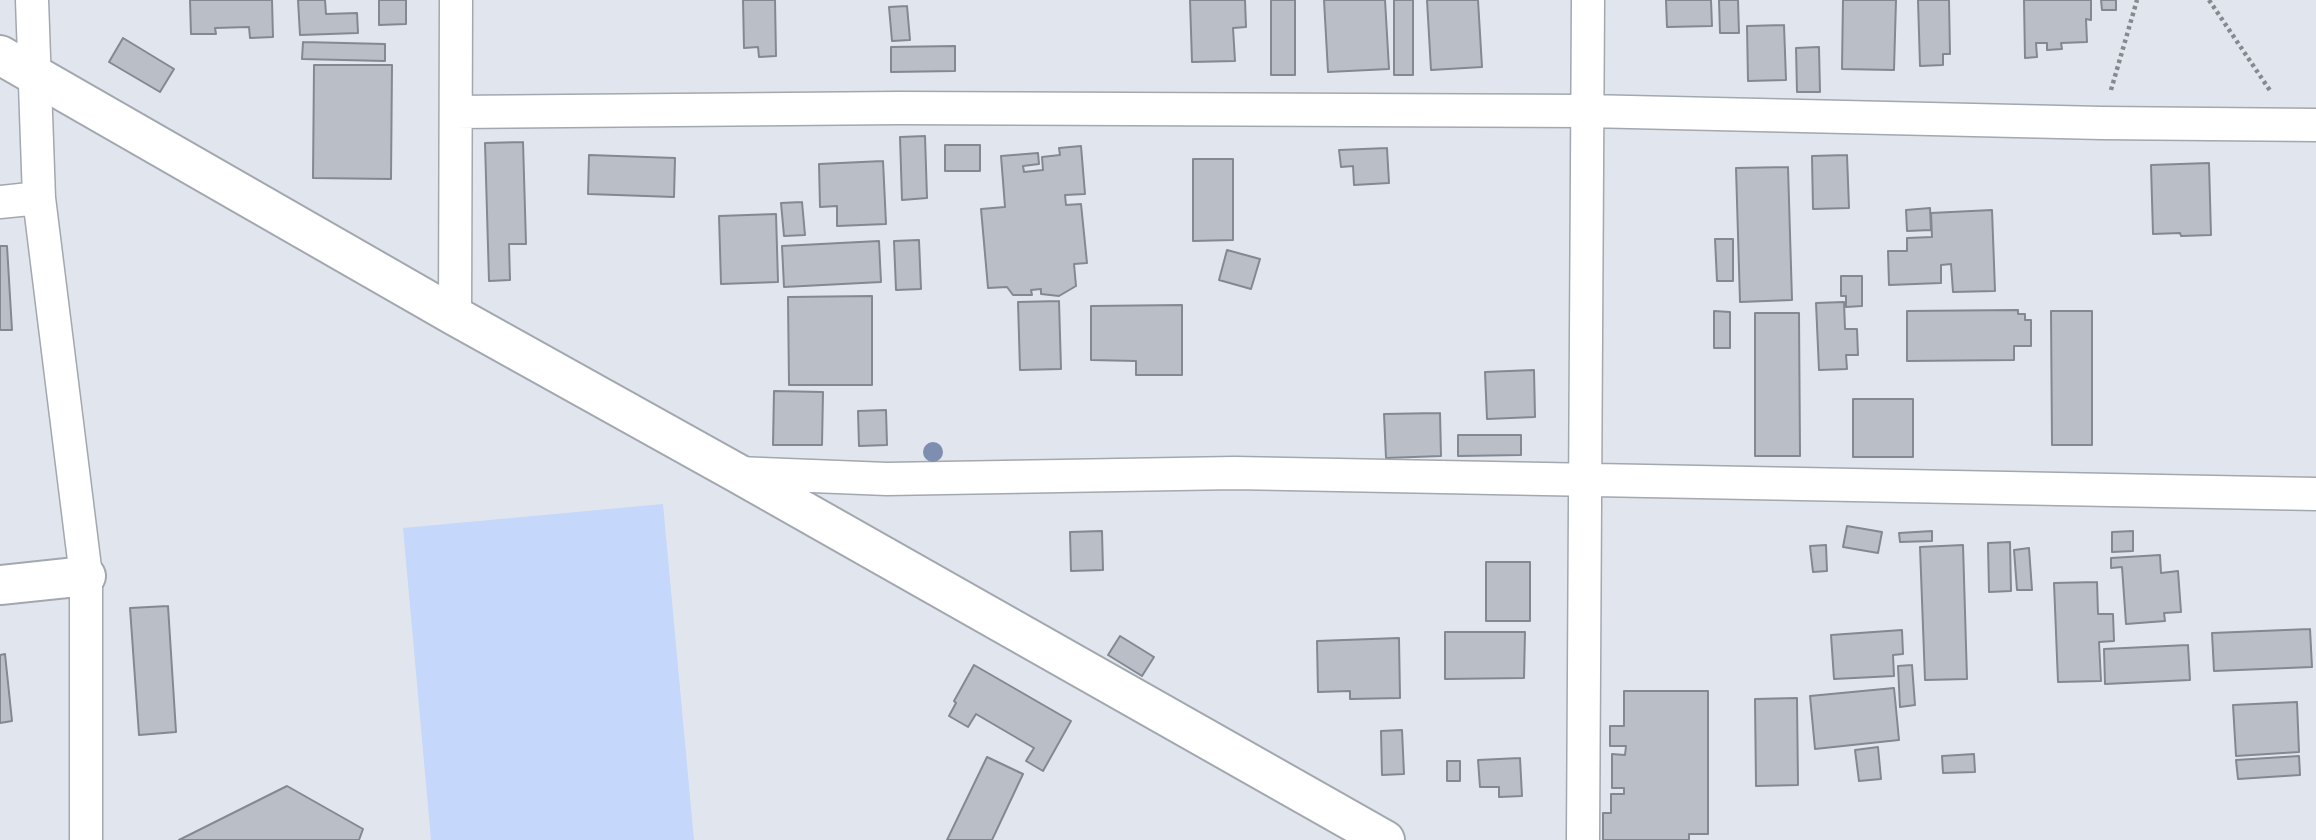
<!DOCTYPE html>
<style>
body{margin:0}
canvas{display:block;background:#e1e6ee}
</style>
<canvas width="2316" height="840"></canvas>
<script>
const ctx = document.querySelector('canvas').getContext('2d');
ctx.lineJoin = 'round';
function fillPath(path, color) { ctx.fillStyle = color; ctx.fill(path, 'evenodd'); }
const poly = rows => new Path2D(rows.map(r => 'M' + r).join(''));
function strokePath(path, color, width, dash) { ctx.strokeStyle = color; ctx.lineWidth = width; ctx.lineCap = dash ? 'butt' : 'round'; ctx.setLineDash(dash || []); ctx.stroke(path); }
const green = poly([
 [663,504,694,840,431,840,403,528]
]);
const building = poly([
 [190,0,272,0,273,37,250,38,249,27,215,28,216,34,191,34,190,0],
 [298,0,325,0,326,14,357,13,358,33,300,35,298,0],
 [379,0,406,0,406,24,379,25,379,0],
 [743,0,775,0,776,56,759,57,758,47,744,48,743,0],
 [1190,0,1245,0,1246,27,1233,28,1235,61,1192,62,1190,0],
 [1271,0,1295,0,1295,75,1271,75,1271,0],
 [1324,0,1385,0,1389,69,1328,72,1324,0],
 [1394,0,1413,0,1413,75,1394,75,1394,0],
 [1427,0,1478,0,1482,67,1431,70,1427,0],
 [1666,0,1711,0,1712,26,1667,27,1666,0],
 [1719,0,1738,0,1739,33,1720,33,1719,0],
 [1843,0,1896,0,1894,70,1842,69,1843,0],
 [1918,0,1949,0,1950,54,1943,54,1943,65,1920,66,1918,0],
 [2024,0,2091,0,2091,20,2086,19,2087,42,2061,43,2062,49,2047,50,2047,43,2036,43,2037,57,2025,58,2024,0],
 [2101,0,2116,0,2116,10,2102,10,2101,0],
 [907,6,910,40,892,41,889,7,907,6],
 [1784,25,1786,80,1748,81,1747,26,1784,25],
 [123,38,174,69,160,92,109,62,123,38],
 [303,42,385,44,385,61,302,59,303,42],
 [955,46,955,71,891,72,891,47,955,46],
 [1819,47,1820,92,1797,92,1796,48,1819,47],
 [314,65,392,65,391,179,313,178,314,65],
 [925,136,927,198,902,200,900,137,925,136],
 [523,142,526,244,509,244,510,280,489,281,485,143,523,142],
 [945,145,980,145,980,171,945,171,945,145],
 [1081,146,1085,194,1065,195,1066,205,1081,204,1087,263,1074,264,1076,286,1059,296,1041,294,1041,289,1031,290,1032,295,1013,295,1007,287,988,288,981,209,1005,207,1001,156,1038,153,1039,164,1023,166,1024,172,1043,170,1042,157,1060,155,1059,148,1081,146],
 [1387,148,1389,183,1354,185,1353,166,1341,167,1339,150,1387,148],
 [589,155,675,158,674,197,588,194,589,155],
 [1847,155,1849,208,1813,209,1812,156,1847,155],
 [1193,159,1233,159,1233,240,1193,241,1193,159],
 [883,161,886,224,837,226,837,206,820,207,819,164,883,161],
 [2209,163,2211,235,2181,236,2180,233,2153,234,2151,165,2209,163],
 [1788,167,1792,300,1740,302,1736,168,1788,167],
 [802,202,805,235,784,236,781,203,802,202],
 [1930,208,1931,230,1907,231,1906,210,1930,208],
 [1992,210,1995,291,1953,292,1951,264,1941,265,1941,283,1889,285,1888,251,1907,251,1907,238,1932,237,1931,213,1992,210],
 [776,214,778,282,721,284,719,216,776,214],
 [1715,239,1733,239,1733,281,1717,281,1715,239],
 [919,240,921,289,896,290,894,241,919,240],
 [879,241,881,282,784,287,782,246,879,241],
 [0,246,7,246,12,330,0,330,0,246],
 [1227,250,1260,259,1251,289,1219,280,1227,250],
 [1841,276,1862,276,1862,306,1846,307,1846,296,1841,296,1841,276],
 [872,296,872,385,789,385,788,297,872,296],
 [1059,301,1061,369,1020,370,1018,302,1059,301],
 [1844,302,1845,329,1857,329,1858,355,1846,355,1847,369,1819,370,1816,303,1844,302],
 [1182,305,1182,375,1136,375,1136,361,1091,360,1091,306,1182,305],
 [2018,310,2018,314,2025,314,2025,320,2031,320,2031,346,2014,346,2014,360,1907,361,1907,311,2018,310],
 [1714,311,1730,312,1730,348,1714,348,1714,311],
 [2051,311,2092,311,2092,445,2052,445,2051,311],
 [1755,313,1799,313,1800,456,1755,456,1755,313],
 [1534,370,1535,417,1487,419,1485,372,1534,370],
 [774,391,823,392,822,445,773,445,774,391],
 [1853,399,1913,399,1913,457,1853,457,1853,399],
 [886,410,887,445,859,446,858,411,886,410],
 [1440,413,1441,456,1386,458,1384,414,1440,413],
 [1458,435,1521,435,1521,455,1458,456,1458,435],
 [1847,526,1882,532,1878,553,1843,547,1847,526],
 [1102,531,1103,570,1071,571,1070,532,1102,531],
 [1932,531,1932,541,1900,542,1899,533,1932,531],
 [2133,531,2133,551,2112,552,2112,532,2133,531],
 [2010,542,2011,591,1989,592,1988,543,2010,542],
 [1826,545,1827,571,1813,572,1810,546,1826,545],
 [1963,545,1967,679,1925,680,1920,547,1963,545],
 [2029,548,2032,590,2017,590,2014,550,2029,548],
 [2160,555,2161,573,2178,571,2181,612,2164,613,2165,621,2126,624,2122,567,2111,568,2111,558,2160,555],
 [1486,562,1530,562,1530,621,1486,621,1486,562],
 [2097,582,2098,614,2113,614,2114,641,2099,642,2101,681,2058,682,2054,583,2097,582],
 [168,606,176,732,139,735,130,608,168,606],
 [2310,629,2312,667,2214,671,2212,633,2310,629],
 [1902,630,1903,654,1893,655,1894,676,1834,679,1831,635,1902,630],
 [1445,632,1525,632,1524,678,1445,679,1445,632],
 [1120,636,1154,657,1142,676,1108,655,1120,636],
 [1399,638,1400,698,1350,699,1350,691,1318,692,1317,641,1399,638],
 [2188,645,2190,680,2105,684,2104,649,2188,645],
 [5,654,12,721,0,723,0,655,5,654],
 [974,665,1071,721,1043,771,1026,761,1034,748,976,714,968,727,949,716,956,703,954,701,974,665],
 [1912,665,1915,705,1900,707,1898,666,1912,665],
 [1894,688,1899,740,1815,749,1810,696,1894,688],
 [1624,691,1708,691,1708,834,1689,834,1689,840,1603,840,1603,813,1611,813,1611,794,1624,794,1624,788,1612,788,1612,754,1625,755,1626,746,1610,746,1610,726,1624,726,1624,691],
 [1797,698,1798,785,1756,786,1755,699,1797,698],
 [2297,702,2299,752,2236,756,2233,705,2297,702],
 [1402,730,1404,774,1382,775,1381,731,1402,730],
 [1878,747,1881,779,1859,781,1855,750,1878,747],
 [1974,754,1975,772,1943,773,1942,756,1974,754],
 [2299,756,2300,775,2238,779,2236,760,2299,756],
 [987,757,1023,774,992,840,947,840,987,757],
 [1520,758,1522,796,1499,797,1499,787,1480,787,1478,760,1520,758],
 [1447,761,1460,761,1460,781,1447,781,1447,761],
 [287,786,363,829,359,840,179,840,287,786]
]);
const path = poly([
 [2209,0,2271,92],
 [2111,90,2137,0]
]);
const street = poly([
 [32,0,39,198,86,576,86,840],
 [456,112,899,108,1587,111,2102,123,2316,125],
 [0,202,39,198],
 [455,316,456,0],
 [737,473,887,479,1235,473,2316,494],
 [1583,840,1588,0]
]);
const secondary = poly([
 [0,55,455,316,737,473,1385,840],
 [0,585,86,576]
]);
const trees = [
 [933,452]
];
fillPath(green, '#c5d7fa');
fillPath(building, '#babfc7');
strokePath(building, '#848890', 2);
strokePath(street, '#a3a7af', 35);
strokePath(secondary, '#a3a7af', 42);
strokePath(path, '#868a8f', 4.5, [3.5, 3.5]);
strokePath(street, '#fff', 32);
strokePath(secondary, '#fff', 38);
ctx.fillStyle = '#7d8eb0';
for (const [x, y] of trees) { ctx.beginPath(); ctx.arc(x, y, 10, 0, 2 * Math.PI); ctx.fill(); }
</script>
